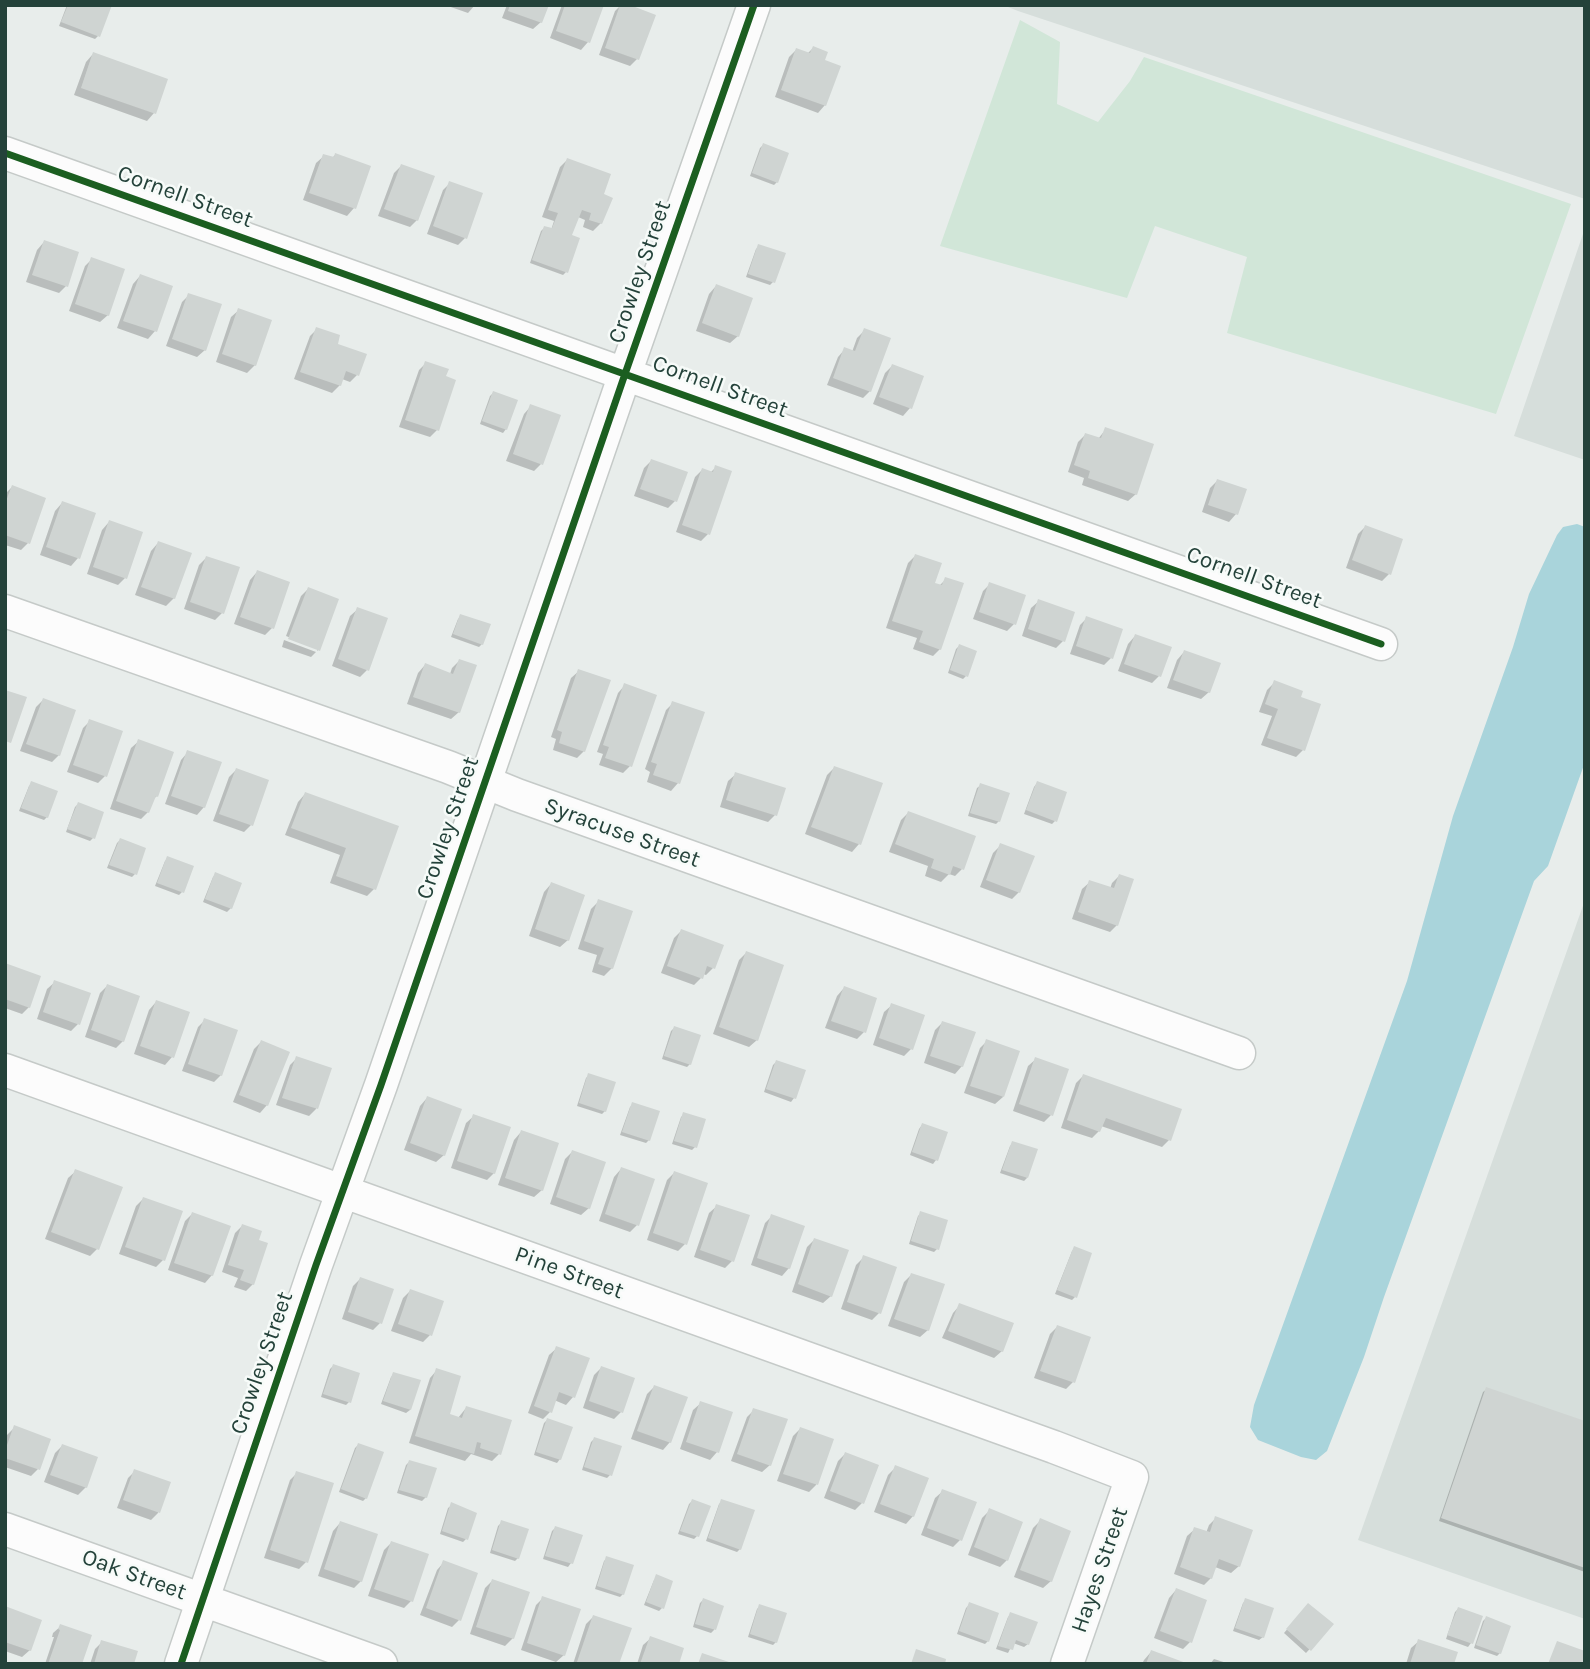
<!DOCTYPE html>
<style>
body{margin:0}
#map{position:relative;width:1590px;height:1669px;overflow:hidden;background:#e8edeb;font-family:Karla,sans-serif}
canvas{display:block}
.frame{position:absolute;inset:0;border:7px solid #24423a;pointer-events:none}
</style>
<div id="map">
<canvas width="1590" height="1669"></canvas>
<div class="frame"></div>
</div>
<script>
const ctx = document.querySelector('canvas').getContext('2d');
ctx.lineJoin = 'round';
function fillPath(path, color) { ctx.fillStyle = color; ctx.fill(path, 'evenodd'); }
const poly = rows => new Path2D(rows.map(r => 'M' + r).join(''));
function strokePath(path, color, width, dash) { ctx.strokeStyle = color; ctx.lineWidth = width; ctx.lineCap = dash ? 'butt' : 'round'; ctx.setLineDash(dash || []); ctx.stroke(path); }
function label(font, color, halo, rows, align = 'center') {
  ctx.font = font + ' Karla,sans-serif'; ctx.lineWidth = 5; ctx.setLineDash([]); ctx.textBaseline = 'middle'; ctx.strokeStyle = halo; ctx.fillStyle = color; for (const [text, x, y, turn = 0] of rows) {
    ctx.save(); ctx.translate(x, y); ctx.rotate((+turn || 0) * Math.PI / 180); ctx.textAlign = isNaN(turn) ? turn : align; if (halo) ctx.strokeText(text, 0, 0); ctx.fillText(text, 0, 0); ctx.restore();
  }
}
const built = poly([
 [1003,5,1585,5,1585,199,1018,11],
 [1585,228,1585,460,1514,436],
 [1585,900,1585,1619,1358,1540]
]);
const green = poly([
 [1020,20,1060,42,1057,104,1098,122,1130,81,1144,57,1571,204,1496,414,1227,333,1247,257,1155,226,1127,298,940,246]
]);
const water = poly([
 [1577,524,1585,527,1585,762,1548,866,1534,881,1384,1297,1364,1357,1327,1451,1316,1460,1301,1457,1258,1440,1250,1427,1254,1405,1407,981,1453,816,1513,647,1529,594,1557,535,1563,527]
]);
const shadow = poly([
 [67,5,107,5,98,36,95,39,59,26],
 [445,5,475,5,468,13],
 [507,5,547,5,541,22,533,29,502,18],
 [562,5,602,5,588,42,581,50,550,38],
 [621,5,637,59,630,66,599,55,615,11],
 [813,48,823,61,825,105,818,113,775,97,789,57,796,50,807,54],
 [93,54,154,113,147,121,74,95,86,62],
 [763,145,777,182,774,185,750,176,760,148],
 [335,155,354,208,347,216,303,200,316,163,324,156,332,158],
 [567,160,602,195,601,223,593,231,583,227,585,220,578,217,570,236,566,272,563,275,530,263,541,231,544,228,551,230,554,221,542,217,560,167],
 [401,166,417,220,410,227,378,216,394,173],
 [450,183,465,238,458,245,427,234,443,190],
 [44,242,66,286,59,293,26,282,37,250],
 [759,246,773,282,770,285,746,277,756,249],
 [92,259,108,315,100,322,69,311,85,266],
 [140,276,155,331,148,339,117,328,133,284],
 [716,286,738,336,730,343,696,331,709,294],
 [189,295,205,350,197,357,166,346,182,302],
 [239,310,255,365,247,373,216,362,231,317],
 [317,329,335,345,357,375,350,382,342,379,340,385,332,393,294,379,310,336],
 [865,330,870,391,863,398,827,385,838,357,845,349,852,352,857,338],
 [426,363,437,430,430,437,399,427,419,370],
 [892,366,910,408,903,416,873,404,885,373],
 [493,393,506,429,503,433,480,424,490,396],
 [531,406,541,464,534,471,506,461,524,414],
 [1106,429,1136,494,1128,501,1082,485,1084,478,1068,472,1078,442,1085,435,1098,439],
 [651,461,675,501,668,508,634,496,644,468],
 [716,467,708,534,701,541,676,532,695,477,702,470,710,473],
 [1217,481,1244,490,1236,514,1229,522,1202,512,1210,488],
 [12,487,28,543,21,550,5,545,5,494],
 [62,503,78,558,71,566,40,555,55,511],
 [109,522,125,578,118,585,87,574,102,530],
 [1365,527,1389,574,1382,581,1346,568,1358,534],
 [158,543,174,598,166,606,135,595,151,551],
 [915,556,933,584,939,586,946,579,940,649,933,656,913,649,917,638,886,628,908,563],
 [206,558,222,613,215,620,184,609,199,565],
 [257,572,272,628,265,635,234,624,250,580],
 [990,584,1014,624,1007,631,973,619,983,591],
 [308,589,318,650,317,651,317,648,286,636,301,596],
 [1039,601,1063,641,1056,648,1022,636,1031,608],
 [358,609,367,670,360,677,332,666,350,616],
 [461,616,482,644,479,647,451,637,458,619],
 [1087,618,1111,658,1104,665,1070,654,1080,625],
 [1135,636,1159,676,1152,683,1118,671,1128,644],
 [284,640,316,652,311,657,282,647],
 [959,646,966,676,963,679,948,673,956,649],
 [1184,652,1209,692,1201,699,1167,688,1177,660],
 [459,661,459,712,451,719,407,704,418,673,425,665,450,674,452,668],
 [579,671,584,751,577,758,553,750,556,739,551,737,571,678],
 [1274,683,1303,750,1296,757,1261,745,1272,716,1259,712,1267,690],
 [625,685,630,766,623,773,599,765,603,754,597,752,618,693],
 [43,700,59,755,52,762,20,751,36,707],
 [673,703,703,713,678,783,671,791,647,782,650,772,645,769,666,710],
 [90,721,105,776,98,783,67,772,83,728],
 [139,741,157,796,152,800,148,812,141,819,110,809,131,748],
 [188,752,204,807,197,815,165,804,181,760],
 [834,768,859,844,852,852,805,834,827,775],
 [236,770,251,825,244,832,213,821,229,777],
 [736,774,775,815,768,822,720,807,728,781],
 [32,783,47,817,44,820,19,811,29,786],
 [1037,783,1055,821,1052,824,1024,814,1034,787],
 [981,785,999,821,996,824,968,816,977,788],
 [305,794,396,827,374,889,367,896,330,883,340,855,285,835,298,802],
 [78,804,93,838,90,841,66,832,75,807],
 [908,813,962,869,955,876,949,874,941,882,925,876,928,866,889,852,901,820],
 [120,840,144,849,135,874,132,877,107,868,117,843],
 [1001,845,1019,892,1012,899,980,887,993,853],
 [168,858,182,892,179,895,155,886,165,861],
 [216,874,231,908,227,912,203,902,213,877],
 [1119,876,1117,925,1110,932,1072,919,1082,889,1090,882,1110,889,1112,883],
 [551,884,568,940,560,947,529,936,544,892],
 [599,901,612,968,604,976,592,972,597,955,578,949,591,909],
 [681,931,713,968,706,975,703,974,701,978,694,985,661,973,674,938],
 [746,953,757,1040,749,1047,713,1034,739,960],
 [5,965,29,1007,22,1014,5,1008],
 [55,982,78,1024,71,1031,37,1019,47,989],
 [107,986,123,1041,116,1048,85,1037,100,993],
 [844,988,864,1032,857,1039,825,1028,837,996],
 [156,1002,188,1013,172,1057,165,1065,134,1054,149,1010],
 [892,1005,911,1049,904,1056,873,1045,884,1012],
 [205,1020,221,1075,214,1082,182,1071,198,1027],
 [942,1023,962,1066,955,1074,924,1063,935,1030],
 [674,1028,690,1064,687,1067,662,1059,671,1031],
 [987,1041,1003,1097,995,1104,964,1093,980,1048],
 [261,1042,267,1105,260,1113,233,1102,254,1049],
 [297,1058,330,1069,316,1109,309,1116,276,1105,290,1065],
 [1036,1059,1051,1115,1044,1122,1013,1111,1028,1066],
 [776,1062,794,1098,791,1102,764,1092,773,1065],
 [589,1075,605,1111,602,1114,577,1106,586,1078],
 [1083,1076,1169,1140,1162,1147,1101,1126,1099,1131,1092,1138,1061,1128,1076,1083],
 [427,1098,444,1155,436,1162,404,1150,420,1106],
 [633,1104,649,1140,646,1143,620,1135,630,1107],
 [684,1114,695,1147,692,1150,672,1144,681,1117],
 [474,1116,494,1173,487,1180,451,1168,466,1123],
 [922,1125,936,1160,933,1164,910,1155,919,1129],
 [521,1132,542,1190,534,1197,498,1185,514,1140],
 [1013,1143,1027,1178,1024,1181,1000,1173,1010,1146],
 [572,1152,589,1208,581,1215,550,1204,565,1159],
 [621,1169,637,1225,630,1232,599,1221,614,1177],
 [76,1171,97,1249,90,1256,45,1239,68,1178],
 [674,1173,685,1244,678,1251,647,1240,667,1180],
 [143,1199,163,1260,156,1267,119,1254,136,1206],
 [717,1206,732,1261,725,1268,694,1257,709,1213],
 [921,1213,937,1249,934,1252,909,1244,918,1216],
 [192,1214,212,1275,205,1283,168,1270,185,1221],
 [772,1216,789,1268,782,1276,751,1265,765,1223],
 [242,1226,253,1284,246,1291,234,1287,238,1278,222,1272,235,1233],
 [814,1240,831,1296,823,1303,792,1292,807,1247],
 [1075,1248,1075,1297,1072,1300,1055,1294,1072,1251],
 [864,1257,879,1313,872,1320,841,1309,856,1265],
 [911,1275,928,1330,920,1337,888,1326,904,1282],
 [360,1279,380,1323,373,1330,342,1319,353,1286],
 [410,1291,430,1335,423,1342,391,1331,403,1298],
 [960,1305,1002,1351,994,1358,942,1338,953,1313],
 [1057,1327,1073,1382,1066,1389,1034,1378,1050,1334],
 [557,1348,573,1397,566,1405,554,1400,550,1412,543,1419,528,1413,549,1355],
 [333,1366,349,1402,346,1405,321,1397,330,1369],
 [601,1368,621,1412,614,1419,583,1408,594,1375],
 [437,1370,447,1415,458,1418,466,1408,499,1454,492,1461,471,1454,465,1461,409,1443,430,1378],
 [394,1374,419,1382,410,1410,406,1413,381,1404,391,1377],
 [654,1387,670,1442,663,1450,631,1439,647,1394],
 [1487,1389,1585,1423,1585,1572,1439,1521,1483,1392],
 [701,1403,717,1452,710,1460,680,1449,693,1410],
 [754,1410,770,1465,762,1472,731,1461,747,1417],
 [547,1420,560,1459,557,1463,534,1455,544,1423],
 [15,1427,38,1469,31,1476,5,1467,5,1441,7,1435],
 [800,1429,832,1440,816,1485,809,1492,777,1481,793,1436],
 [594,1439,610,1475,607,1478,582,1470,591,1442],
 [358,1445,366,1498,363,1501,339,1492,355,1448],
 [62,1446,86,1487,78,1495,44,1482,55,1453],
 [845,1454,862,1503,855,1510,824,1498,838,1461],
 [409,1462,426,1497,422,1501,397,1493,406,1465],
 [896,1467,913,1516,906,1524,874,1512,888,1475],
 [135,1471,169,1483,158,1513,151,1520,117,1508,128,1478],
 [297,1473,306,1562,299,1569,264,1558,290,1480],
 [943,1491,960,1540,953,1547,921,1535,935,1498],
 [692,1501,697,1536,694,1539,678,1534,689,1504],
 [722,1501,740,1549,737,1552,706,1541,719,1504],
 [452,1505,466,1539,463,1542,440,1534,448,1508],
 [990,1510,1007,1560,1000,1567,968,1555,982,1518],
 [1216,1518,1239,1566,1231,1573,1215,1567,1211,1578,1204,1585,1174,1574,1187,1536,1195,1529,1206,1533,1209,1525],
 [1040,1521,1051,1581,1043,1588,1014,1577,1033,1528],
 [502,1522,518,1558,515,1561,490,1553,498,1526],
 [340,1523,361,1581,354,1588,318,1576,333,1531],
 [555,1528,571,1563,568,1567,543,1559,552,1531],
 [391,1543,411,1601,404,1608,368,1596,384,1550],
 [607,1558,623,1594,620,1597,595,1589,604,1561],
 [444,1562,459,1620,452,1627,420,1615,437,1570],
 [657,1576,662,1608,659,1611,644,1605,654,1580],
 [492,1581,513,1638,505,1646,470,1634,485,1588],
 [1176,1590,1190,1642,1183,1649,1154,1638,1169,1598],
 [543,1598,564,1655,556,1662,521,1650,536,1605],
 [703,1600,722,1607,714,1630,711,1633,693,1627,700,1603],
 [1246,1600,1263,1637,1259,1640,1233,1631,1243,1603],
 [969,1605,988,1641,985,1644,957,1634,966,1608],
 [1308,1605,1332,1625,1306,1653,1284,1633],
 [760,1606,776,1642,773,1645,748,1637,757,1609],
 [5,1609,30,1650,22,1657,5,1651],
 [1458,1609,1480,1617,1471,1643,1468,1647,1446,1639,1455,1612],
 [1011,1614,1028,1644,1024,1647,1013,1643,1008,1653,996,1649,1008,1617],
 [593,1617,618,1664,573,1664,586,1624],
 [1486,1618,1500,1653,1497,1656,1474,1648,1483,1621],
 [61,1626,80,1664,45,1664,54,1637,52,1637,53,1633],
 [651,1638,677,1664,637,1664,643,1645],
 [1419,1641,1452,1664,1406,1664,1411,1648],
 [102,1642,132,1664,90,1664,95,1649],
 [1151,1652,1180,1664,1142,1664,1144,1660],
 [1214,1659,1230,1664,1210,1664]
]);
const building = poly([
 [68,5,112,5,100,37,61,22],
 [510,5,549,5,542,23,508,11],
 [565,5,604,5,590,43,556,31],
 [620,5,630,5,656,15,639,60,605,48],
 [813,46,828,52,825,60,841,66,826,106,781,90,796,48,810,53],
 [93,52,168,79,156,114,81,88],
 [763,143,789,153,778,183,752,173],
 [335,153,371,166,356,209,309,193,323,154,334,157],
 [567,158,611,174,604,194,613,198,602,224,589,220,591,213,582,210,572,235,580,238,568,273,532,260,544,226,552,228,558,213,548,210],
 [401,164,435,176,418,221,384,209],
 [449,181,483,193,467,239,433,226],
 [44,240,79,252,68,287,32,275],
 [758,244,786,253,775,283,748,274],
 [91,257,125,269,109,316,75,304],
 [140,274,173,286,157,332,123,321],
 [716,284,753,298,739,337,702,323],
 [188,293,222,304,206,351,172,339],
 [238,308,272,320,256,366,222,354],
 [316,327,340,335,338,344,367,354,359,376,346,371,341,386,300,372],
 [864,328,891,338,871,392,833,378,844,347,855,351],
 [425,361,449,369,446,376,456,380,439,431,405,420],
 [892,364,924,376,912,409,879,397],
 [493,391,518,400,507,430,482,421],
 [530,404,561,415,543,465,513,454],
 [1105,427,1154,444,1137,495,1088,478,1090,471,1074,465,1085,433,1101,438],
 [651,459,688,472,677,502,640,489],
 [715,465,732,471,710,535,682,525,702,468,713,472],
 [1217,479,1247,489,1238,515,1208,505],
 [12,485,46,498,30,544,5,535,5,504],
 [62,501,96,513,80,559,46,547],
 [109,520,143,532,127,579,93,567],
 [1365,525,1403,539,1391,575,1352,560],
 [158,541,192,553,175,599,141,587],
 [915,554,942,563,935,583,942,585,945,577,964,583,941,650,919,642,923,631,892,621],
 [206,556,240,567,224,614,190,602],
 [257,570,290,582,274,629,240,617],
 [989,582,1026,595,1016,625,979,612],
 [308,587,339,599,320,651,288,639],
 [1038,599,1075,612,1065,642,1028,629],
 [357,607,388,618,369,671,338,659],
 [460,614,491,624,483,645,453,634],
 [1086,616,1123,629,1113,659,1076,646],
 [1135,634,1172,647,1161,677,1124,664],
 [959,644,977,651,968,677,950,670],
 [1184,650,1221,663,1210,693,1173,680],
 [459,659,477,665,460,713,413,697,425,663,453,674],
 [578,669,611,680,585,752,559,743,562,732,557,730],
 [1274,680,1303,691,1301,697,1321,704,1305,751,1267,738,1278,709,1265,704],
 [624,683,657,695,632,767,605,758,609,747,603,745],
 [5,690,27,697,11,743,5,741],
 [43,698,76,710,60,756,26,744],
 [672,701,705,712,680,784,653,775,657,764,651,762],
 [89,719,123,731,107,777,73,765],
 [138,739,174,752,158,797,156,796,149,813,116,801],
 [187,750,222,762,205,808,171,796],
 [834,766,883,783,861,845,811,827],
 [236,768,269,780,253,826,219,814],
 [735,772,786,788,777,816,726,800],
 [31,781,58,791,48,818,21,808],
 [1037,781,1067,792,1057,822,1026,810],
 [980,783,1010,793,1000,822,970,813],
 [305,792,399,826,376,890,336,876,346,848,291,828],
 [78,802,104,812,95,839,67,829],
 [908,811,976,836,964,870,953,866,950,875,931,868,934,859,895,844],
 [120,838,146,848,137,875,109,865],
 [1000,843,1035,856,1020,893,986,880],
 [167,856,194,866,184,893,157,883],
 [215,872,242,883,232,909,205,899],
 [1119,874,1134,879,1118,926,1078,912,1089,880,1114,888],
 [551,882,585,895,569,941,535,929],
 [598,899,633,911,613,969,598,964,604,948,584,941],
 [681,929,724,945,715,969,707,966,703,979,667,966],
 [746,951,784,965,758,1041,719,1027],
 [5,963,41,976,30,1008,5,999],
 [54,980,91,993,80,1025,43,1012],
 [107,984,140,996,124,1042,91,1030],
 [844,986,877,998,866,1033,831,1021],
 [156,1000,190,1012,174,1058,140,1046],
 [891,1003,925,1015,913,1050,879,1038],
 [204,1018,238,1030,222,1076,188,1064],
 [942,1021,976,1032,963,1067,930,1056],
 [674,1026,701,1035,691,1065,664,1056],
 [986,1039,1020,1051,1004,1097,970,1086],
 [261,1040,290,1052,268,1106,239,1095],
 [296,1056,332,1068,318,1109,282,1098],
 [1035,1057,1069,1069,1053,1116,1019,1104],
 [776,1060,806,1070,796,1099,766,1089],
 [588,1073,616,1082,606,1112,579,1103],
 [1083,1074,1182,1109,1171,1141,1106,1118,1100,1132,1067,1120],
 [427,1096,462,1109,445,1156,410,1143],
 [632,1102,660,1111,650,1141,622,1132],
 [683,1112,706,1119,697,1148,674,1141],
 [473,1114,511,1127,495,1174,457,1161],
 [922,1123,948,1132,938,1161,912,1152],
 [521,1130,559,1143,543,1191,505,1178],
 [1012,1141,1038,1149,1028,1178,1002,1170],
 [572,1150,606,1162,590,1209,556,1197],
 [621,1167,655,1179,639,1226,605,1214],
 [75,1169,123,1187,99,1250,51,1232],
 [674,1171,708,1183,687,1245,653,1233],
 [143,1197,183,1211,165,1261,125,1247],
 [716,1204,750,1215,734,1262,700,1250],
 [920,1211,948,1220,939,1250,911,1241],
 [192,1212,231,1226,213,1276,174,1263],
 [771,1214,805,1226,790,1269,757,1258],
 [242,1224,262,1231,259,1240,268,1243,254,1285,240,1280,244,1270,228,1265],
 [814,1238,849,1250,832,1297,798,1284],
 [1074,1246,1092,1253,1077,1298,1057,1290],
 [863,1255,897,1267,881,1314,847,1302],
 [911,1273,945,1284,929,1331,894,1319],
 [360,1277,394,1289,382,1324,348,1312],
 [410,1289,444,1301,432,1336,398,1324],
 [959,1303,1014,1323,1003,1352,948,1331],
 [1057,1325,1091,1337,1075,1383,1040,1371],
 [556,1346,590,1358,575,1398,559,1392,552,1413,534,1406],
 [333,1364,360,1373,351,1403,323,1394],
 [601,1366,635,1378,623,1413,589,1401],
 [436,1368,461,1376,450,1414,462,1418,466,1406,512,1420,501,1455,480,1448,481,1443,477,1442,474,1454,415,1436],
 [393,1372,421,1380,411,1410,383,1401],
 [654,1385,688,1397,671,1443,637,1431],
 [1486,1387,1585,1421,1585,1568,1441,1518],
 [700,1401,733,1412,719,1453,686,1442],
 [753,1408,788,1419,771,1466,737,1454],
 [547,1418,573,1427,561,1460,536,1452],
 [14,1425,51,1439,40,1470,5,1458,5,1451],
 [800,1427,834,1439,818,1485,783,1474],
 [594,1437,622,1446,612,1476,584,1467],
 [358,1443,384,1452,367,1499,341,1489],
 [62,1444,98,1457,87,1488,50,1475],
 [845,1452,879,1465,864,1504,830,1491],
 [409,1460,437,1468,427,1498,399,1490],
 [895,1465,929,1478,914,1517,880,1504],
 [134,1469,171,1482,160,1513,123,1500],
 [296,1471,334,1483,308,1563,270,1550],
 [942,1489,977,1502,962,1541,927,1528],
 [692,1499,711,1506,699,1537,680,1531],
 [721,1499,755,1510,741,1550,708,1538],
 [451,1502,477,1513,468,1540,442,1531],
 [989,1508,1023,1522,1008,1561,974,1547],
 [1215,1516,1253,1530,1240,1567,1219,1559,1212,1579,1180,1567,1194,1527,1210,1532],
 [1040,1518,1071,1531,1052,1582,1020,1570],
 [501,1520,529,1529,519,1559,492,1550],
 [340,1521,378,1534,362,1582,324,1569],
 [555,1526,583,1535,573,1564,545,1556],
 [391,1541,429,1554,413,1602,374,1589],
 [606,1556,634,1565,624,1595,597,1586],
 [443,1560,478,1573,461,1621,426,1608],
 [656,1574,673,1581,664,1609,646,1602],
 [492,1579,530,1592,514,1639,476,1627],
 [1176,1588,1207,1600,1192,1643,1160,1631],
 [542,1596,581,1609,565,1656,527,1643],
 [703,1598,724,1606,716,1630,695,1624],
 [1245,1598,1274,1608,1264,1638,1235,1628],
 [969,1602,999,1613,989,1642,959,1631],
 [1308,1603,1334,1624,1311,1651,1286,1629],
 [759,1604,787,1613,777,1643,750,1634],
 [5,1606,42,1620,31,1651,5,1642],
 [1458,1607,1483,1616,1473,1644,1447,1635],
 [1010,1612,1038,1622,1029,1645,1016,1640,1013,1650,998,1646],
 [593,1615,632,1628,619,1664,577,1662],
 [1486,1616,1511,1626,1501,1654,1476,1645],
 [60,1624,92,1635,82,1664,48,1664,60,1630,58,1629],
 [650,1636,684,1648,679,1664,640,1664],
 [1418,1639,1458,1652,1454,1664,1410,1664],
 [101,1640,138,1651,134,1664,94,1664],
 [1557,1641,1585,1651,1583,1664,1548,1664],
 [916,1649,946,1659,945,1664,911,1664],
 [1151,1650,1186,1663,1186,1664,1146,1664],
 [702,1653,732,1663,732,1664,698,1664]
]);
const minor = poly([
 [5,153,1381,644],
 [5,611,448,767,517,795,1239,1053],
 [5,1070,1054,1447,1132,1477,1067,1664],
 [5,1529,381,1664],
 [181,1664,316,1265,381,1085,625,374,754,5]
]);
const cycleway = poly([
 [5,153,1381,644],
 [181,1664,316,1265,381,1085,625,374,754,5]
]);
const streetNames = [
 ["Cornell Street",185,197,20],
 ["Crowley Street",640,272,-71],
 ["Cornell Street",720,387,20],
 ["Cornell Street",1254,578,20],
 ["Crowley Street",448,828,-71],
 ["Syracuse Street",622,833,20],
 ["Pine Street",569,1273,20],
 ["Crowley Street",262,1363,-71],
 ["Hayes Street",1100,1570,-71],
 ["Oak Street",134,1575,20]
];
fillPath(built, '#d6dedb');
fillPath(green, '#d1e6d8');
fillPath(water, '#a9d4db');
fillPath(shadow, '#0003');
fillPath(building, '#cfd4d2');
strokePath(minor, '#c5cac8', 35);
strokePath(minor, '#fcfcfc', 32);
strokePath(cycleway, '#1b5e20', 7);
label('23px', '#24423a', '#f7fbf9', streetNames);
</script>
